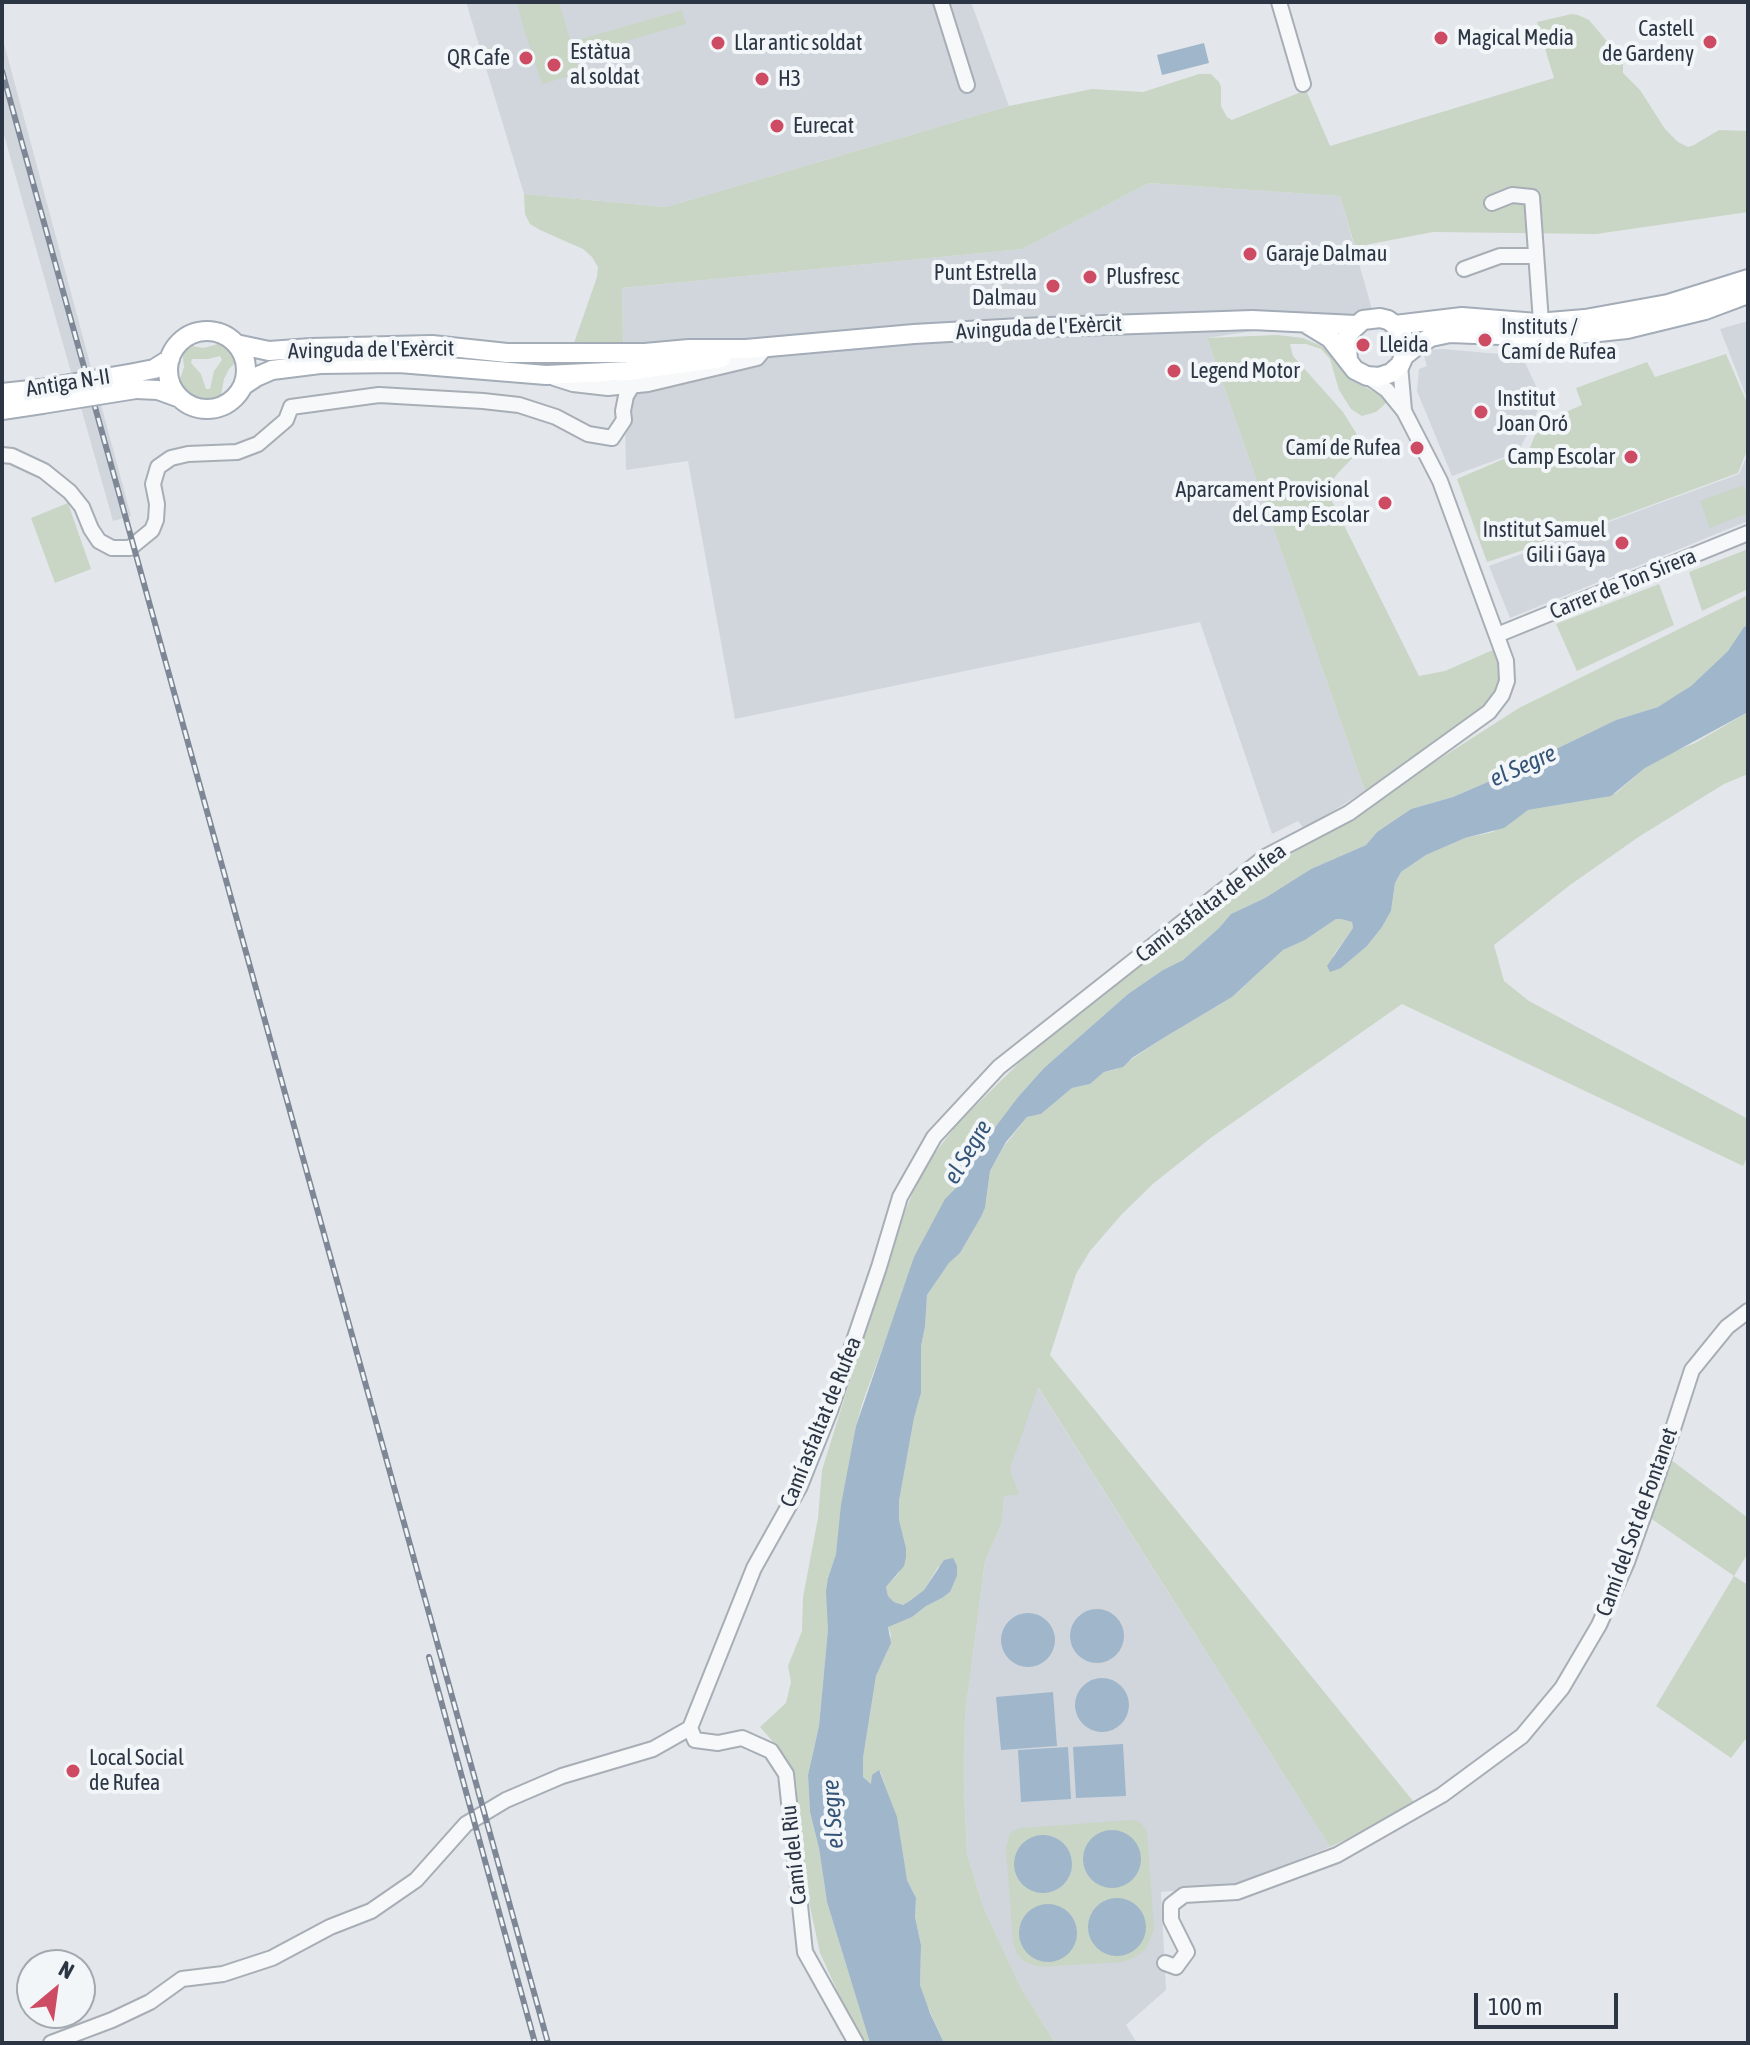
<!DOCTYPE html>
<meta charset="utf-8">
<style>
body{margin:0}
#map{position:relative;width:1750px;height:2045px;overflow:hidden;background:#e3e7eb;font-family:"Asap Condensed",sans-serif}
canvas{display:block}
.frame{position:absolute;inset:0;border:4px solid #2b3544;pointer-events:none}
.north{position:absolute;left:16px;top:1949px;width:80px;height:80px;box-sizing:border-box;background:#f3f6f8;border:2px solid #a3a9b0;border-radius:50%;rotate:29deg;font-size:22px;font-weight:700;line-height:32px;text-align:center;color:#2b3544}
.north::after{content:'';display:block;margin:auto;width:28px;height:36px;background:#ce4b64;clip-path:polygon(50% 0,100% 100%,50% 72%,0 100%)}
.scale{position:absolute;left:1474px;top:1993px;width:144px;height:36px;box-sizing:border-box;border:4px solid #2b3544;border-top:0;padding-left:10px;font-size:24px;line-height:28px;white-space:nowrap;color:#2b3544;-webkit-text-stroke:6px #f3f6f8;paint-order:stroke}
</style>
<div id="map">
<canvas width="1750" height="2045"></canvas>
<div class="frame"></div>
<div class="north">N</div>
<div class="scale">100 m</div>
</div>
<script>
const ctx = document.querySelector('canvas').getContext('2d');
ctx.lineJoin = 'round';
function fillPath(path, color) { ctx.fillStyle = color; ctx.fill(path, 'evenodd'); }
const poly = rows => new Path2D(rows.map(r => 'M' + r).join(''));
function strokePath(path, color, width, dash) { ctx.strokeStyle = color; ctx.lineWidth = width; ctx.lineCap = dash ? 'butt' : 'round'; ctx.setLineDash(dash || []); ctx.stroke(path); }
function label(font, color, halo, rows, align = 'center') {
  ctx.font = font + ' "Asap Condensed",sans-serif'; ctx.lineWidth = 8; ctx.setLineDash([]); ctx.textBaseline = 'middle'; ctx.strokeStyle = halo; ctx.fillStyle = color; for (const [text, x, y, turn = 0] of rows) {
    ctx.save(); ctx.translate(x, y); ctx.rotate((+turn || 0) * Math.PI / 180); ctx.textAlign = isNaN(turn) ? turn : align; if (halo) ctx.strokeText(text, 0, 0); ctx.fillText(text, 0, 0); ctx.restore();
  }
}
const built = poly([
 [466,2,971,2,1009,106,666,207,524,194],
 [2,36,131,516,113,521,2,128],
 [1149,183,1340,196,1373,313,1207,338,1365,791,1304,829,1298,821,1272,834,1200,622,735,719,688,461,626,470,622,288,1022,249],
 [1748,321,1748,401,1720,329],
 [1443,349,1522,356,1542,399,1532,425,1518,452,1452,476,1417,391,1419,369,1427,366,1422,350],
 [1748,453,1748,521,1510,618,1489,566,1739,474],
 [1037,1386,1330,1847,1231,1886,1161,1892,1166,1990,1126,2025,1137,2043,1055,2043,1020,1986,983,1906,967,1854,964,1789,965,1715,985,1561,1002,1523,1004,1495,1010,1470]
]);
const green = poly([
 [517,2,559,2,580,73,542,84,522,23],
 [682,10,686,24,585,53,581,39],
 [1572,14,1578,15,1589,20,1605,39,1623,56,1623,73,1640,90,1665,129,1678,142,1688,147,1694,145,1719,130,1748,131,1748,212,1596,234,1433,232,1355,247,1340,196,1149,183,1022,249,622,288,623,343,574,343,597,277,598,267,592,257,583,249,540,230,530,224,525,214,524,194,666,207,1009,106,1092,89,1143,92,1199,74,1211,74,1219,82,1221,87,1221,106,1227,117,1232,120,1306,90,1330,146,1554,78,1537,22],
 [1277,335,1303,338,1321,346,1334,356,1353,381,1382,396,1386,403,1376,412,1362,416,1351,409,1339,390,1330,359,1321,349,1306,344,1290,344,1293,356,1343,412,1356,433,1362,448,1338,473,1326,489,1419,676,1445,671,1495,649,1500,660,1501,681,1495,699,1485,708,1365,791,1207,338],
 [221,340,232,347,239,359,229,369,224,379,220,401,211,404,200,403,190,398,179,382,184,367,183,358,180,353,187,345,203,348,215,345],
 [220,356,222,360,214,371,210,389,206,389,201,374,191,363,192,359,208,359],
 [1726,354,1748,405,1748,448,1738,473,1578,532,1487,562,1457,479,1506,458,1527,455,1535,435,1554,417,1582,405,1576,388,1647,362,1655,377],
 [1743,485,1748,497,1748,513,1710,528,1700,501],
 [68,503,91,569,55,583,31,518],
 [1748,549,1748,589,1702,611,1689,572],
 [1659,584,1674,625,1577,671,1556,624],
 [1748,595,1748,626,1744,628,1728,651,1691,686,1666,703,1658,707,1616,720,1554,750,1525,773,1490,781,1453,797,1411,809,1377,832,1366,845,1311,869,1265,898,1231,914,1219,928,1183,960,1163,970,1128,994,1044,1068,1018,1097,974,1158,968,1174,961,1184,894,1317,863,1401,856,1426,836,1554,828,1578,828,1629,819,1726,808,1775,810,1812,819,1848,827,1902,870,2043,864,2043,846,2010,820,1953,802,1869,796,1782,782,1752,760,1727,786,1703,791,1682,788,1666,802,1631,803,1597,818,1518,822,1470,897,1231,922,1170,958,1123,1021,1061,1119,980,1249,881,1519,708],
 [1748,712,1748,774,1724,784,1640,836,1570,885,1494,945,1504,981,1529,1001,1748,1119,1748,1155,1743,1166,1402,1004,1212,1137,1154,1183,1122,1214,1090,1251,1076,1274,1050,1355,1417,1806,1330,1847,1038,1387,1010,1470,1019,1494,1004,1496,1002,1523,985,1561,965,1715,964,1789,967,1854,983,1906,1020,1986,1055,2043,944,2043,927,2005,920,1985,921,1945,915,1917,916,1898,907,1880,891,1802,880,1771,871,1784,863,1777,863,1758,876,1676,887,1652,891,1635,888,1626,912,1617,926,1606,942,1598,950,1592,957,1576,957,1566,938,1567,924,1590,911,1600,903,1605,894,1602,888,1596,886,1587,899,1573,906,1548,899,1520,899,1501,914,1418,921,1393,921,1346,925,1327,927,1295,949,1263,960,1253,981,1217,985,1208,990,1171,1005,1145,1027,1117,1041,1114,1072,1088,1090,1084,1104,1072,1117,1069,1165,1037,1232,997,1283,950,1305,940,1336,919,1341,919,1352,922,1353,928,1333,956,1341,968,1367,946,1382,927,1391,911,1395,883,1401,872,1426,855,1465,838,1493,832,1528,810,1599,798,1616,793,1645,768,1665,755,1695,743],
 [1666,1456,1748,1518,1748,1553,1734,1576,1748,1585,1748,1736,1731,1758,1656,1706,1734,1576,1646,1515],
 [1131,1820,1138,1821,1142,1824,1147,1832,1154,1929,1146,1949,1135,1957,1122,1962,1040,1967,1025,1962,1017,1954,1013,1942,1006,1848,1010,1833,1020,1828]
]);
const water = poly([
 [1204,43,1209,63,1162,75,1157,55],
 [1748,626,1748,712,1645,768,1611,796,1528,810,1504,828,1465,838,1426,855,1401,872,1395,883,1391,911,1382,927,1367,946,1341,968,1330,972,1327,966,1353,928,1352,922,1341,919,1336,919,1305,940,1283,950,1232,997,1165,1037,1132,1058,1123,1067,1104,1072,1090,1084,1072,1088,1041,1114,1027,1117,1006,1142,990,1171,985,1208,981,1217,960,1253,949,1263,927,1295,925,1327,921,1346,921,1393,914,1418,899,1501,899,1520,906,1548,906,1557,904,1566,886,1587,888,1596,894,1602,903,1605,911,1600,924,1590,944,1560,953,1558,957,1566,957,1576,950,1592,942,1598,926,1606,912,1617,888,1627,891,1643,876,1676,863,1758,863,1777,871,1784,872,1775,879,1770,897,1817,907,1880,916,1898,915,1917,921,1945,920,1985,930,2013,944,2043,870,2043,827,1902,819,1848,810,1812,808,1775,819,1726,828,1629,826,1591,828,1578,836,1554,841,1505,856,1426,914,1257,945,1199,965,1179,979,1149,1018,1097,1044,1068,1128,994,1163,970,1183,960,1219,928,1231,914,1265,898,1311,869,1366,845,1377,832,1411,809,1453,797,1490,781,1525,773,1554,750,1616,720,1658,707,1691,686,1728,651,1744,627],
 '1070 1636a27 27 0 1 1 54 0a27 27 0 1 1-54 0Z',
 '1001 1640a27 27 0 1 1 54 0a27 27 0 1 1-54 0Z',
 '1075 1705a27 27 0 1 1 54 0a27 27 0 1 1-54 0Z',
 [1053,1692,1057,1746,1001,1750,996,1697],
 [1123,1744,1126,1796,1076,1798,1073,1747],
 [1068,1747,1071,1799,1021,1802,1018,1750],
 '1083 1859a29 29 0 1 1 58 0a29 29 0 1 1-58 0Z',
 '1014 1864a29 29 0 1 1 58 0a29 29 0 1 1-58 0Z',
 '1088 1927a29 29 0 1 1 58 0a29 29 0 1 1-58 0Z',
 '1019 1933a29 29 0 1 1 58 0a29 29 0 1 1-58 0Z'
]);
const minor = poly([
 [941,2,967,85],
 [1279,2,1303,84],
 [1492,203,1512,195,1532,197,1541,322],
 [1464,269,1500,256,1536,256],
 [1400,365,1404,410],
 [554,378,573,384,608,388,648,384,757,358,767,346],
 [2,455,12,456,44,471,70,492,82,507,91,529,99,541,112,548,130,548,152,530,156,520,157,504,153,484,158,467,171,458,188,454,237,452,258,444,286,420,291,407,379,395,483,401,519,405,556,417,588,434,612,438,624,420,623,411,626,396,632,386],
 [1497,635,1748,533],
 [690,1728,695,1740,718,1743,742,1738,771,1751,786,1774,805,1952,856,2043],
 [1165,1963,1176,1967,1187,1952,1171,1920,1171,1905,1184,1895,1237,1892,1337,1855,1442,1795,1522,1736,1562,1688,1599,1625,1627,1562,1659,1472,1692,1370,1727,1327,1748,1311],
 [51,2043,112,2020,150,2002,182,1979,223,1974,272,1958,330,1927,371,1911,416,1880,466,1824,506,1800,562,1776,653,1749,690,1728,754,1568,800,1486,830,1411,879,1267,900,1197,934,1137,999,1067,1265,857,1349,813,1489,712,1502,695,1507,681,1506,661,1440,481,1404,411,1387,390,1367,376]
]);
const major = poly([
 [1307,324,1330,338,1355,370,1367,376,1379,377,1391,373,1400,365,1404,356,1405,345,1402,334,1395,325,1388,320,1380,318,1363,320,1350,332,1346,340,1348,359],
 [1395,325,1462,317,1537,323,1585,319,1668,304,1748,279],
 '168 370a39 39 0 1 1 78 0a39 39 0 1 1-78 0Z',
 [236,344,269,351,311,348,432,345,507,353,645,353,689,349,746,349,914,334,1021,328,1252,320,1356,325],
 [1404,356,1419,344,1431,337,1450,333,1551,337,1627,329,1705,310,1748,294],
 [134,373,154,369,170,359],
 [244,385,256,377,272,370,320,364,399,363,546,375,628,371,721,358],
 [136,389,158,390,180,398],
 [2,393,40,389],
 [2,410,42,404]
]);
const rail = poly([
 [2,71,548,2043],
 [429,1657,535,2043]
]);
const majorBridge = poly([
 [40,389,134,373],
 [42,404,136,389]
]);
const markers = [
 [1441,38,8,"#ce4b64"],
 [1710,42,8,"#ce4b64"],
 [718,43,8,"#ce4b64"],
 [526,58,8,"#ce4b64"],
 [554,65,8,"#ce4b64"],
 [762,79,8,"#ce4b64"],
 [777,126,8,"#ce4b64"],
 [1250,254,8,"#ce4b64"],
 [1090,277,8,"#ce4b64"],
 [1053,286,8,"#ce4b64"],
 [1485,340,8,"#ce4b64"],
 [1363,345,8,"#ce4b64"],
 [1174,371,8,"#ce4b64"],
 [1481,412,8,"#ce4b64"],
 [1417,448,8,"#ce4b64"],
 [1631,457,8,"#ce4b64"],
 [1385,503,8,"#ce4b64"],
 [1622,543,8,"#ce4b64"],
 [73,1771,8,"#ce4b64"]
];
const poiNames = [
 ["Castell",1694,29,"right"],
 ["de Gardeny",1694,54,"right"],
 ["Magical Media",1457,38],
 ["Llar antic soldat",734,43],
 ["Estàtua",570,52],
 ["al soldat",570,77],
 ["QR Cafe",510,58,"right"],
 ["H3",778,79],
 ["Eurecat",793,126],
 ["Garaje Dalmau",1266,254],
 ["Punt Estrella",1037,273,"right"],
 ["Dalmau",1037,298,"right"],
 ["Plusfresc",1106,277],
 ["Instituts /",1501,327],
 ["Camí de Rufea",1501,352],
 ["Lleida",1379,345],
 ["Legend Motor",1190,371],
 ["Institut",1497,399],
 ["Joan Oró",1497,424],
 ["Camí de Rufea",1401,448,"right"],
 ["Camp Escolar",1615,457,"right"],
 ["Aparcament Provisional",1369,490,"right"],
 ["del Camp Escolar",1369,515,"right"],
 ["Institut Samuel",1606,530,"right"],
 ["Gili i Gaya",1606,555,"right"],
 ["Local Social",89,1758],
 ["de Rufea",89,1783]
];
const streetNames = [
 ["Avinguda de l'Exèrcit",1039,328,-3],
 ["Avinguda de l'Exèrcit",371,350,-1],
 ["Antiga N-II",68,383,-9],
 ["Carrer de Ton Sirera",1623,584,-22],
 ["Camí asfaltat de Rufea",1211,903,-37],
 ["Camí asfaltat de Rufea",821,1422,-68],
 ["Camí del Sot de Fontanet",1637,1522,-70],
 ["Camí del Riu",794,1855,-96]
];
const waterNames = [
 ["el Segre",1523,766,-24],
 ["el Segre",968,1152,-59],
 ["el Segre",833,1814,-94]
];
fillPath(built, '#d1d6dd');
fillPath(green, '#c9d5c5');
fillPath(water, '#9fb6cb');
strokePath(minor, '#a8aeb6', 18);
strokePath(major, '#a3acb7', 22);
strokePath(minor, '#f6f8f9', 14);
strokePath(major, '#fff', 18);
strokePath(rail, '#7d8795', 6);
strokePath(rail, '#f3f6f8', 3, [9]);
strokePath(majorBridge, '#a3acb7', 22, []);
strokePath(majorBridge, '#fff', 18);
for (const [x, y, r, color] of markers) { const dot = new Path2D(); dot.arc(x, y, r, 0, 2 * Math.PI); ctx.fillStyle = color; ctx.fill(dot); strokePath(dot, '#f3f6f8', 3); }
label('22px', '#2b3544', '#f3f6f8', poiNames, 'left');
label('22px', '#2b3544', '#f3f6f8', streetNames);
label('italic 24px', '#355578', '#f3f6f8', waterNames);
</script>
